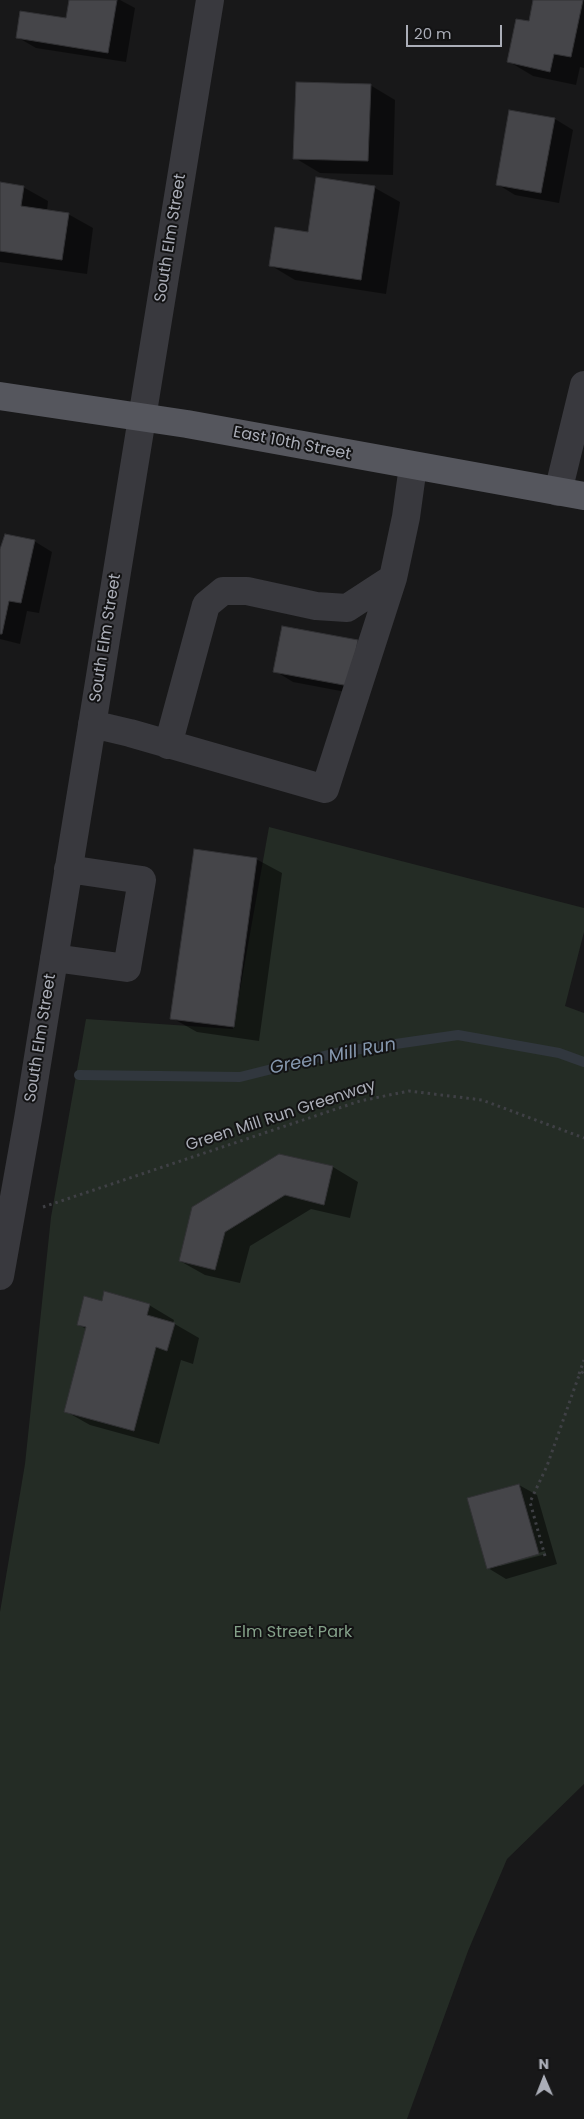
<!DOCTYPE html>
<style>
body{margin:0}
#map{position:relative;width:584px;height:2119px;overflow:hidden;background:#181819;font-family:Poppins,sans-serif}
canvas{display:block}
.north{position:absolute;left:519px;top:2054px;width:50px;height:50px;-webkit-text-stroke:4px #131314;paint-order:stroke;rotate:359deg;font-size:14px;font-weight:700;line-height:20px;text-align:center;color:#abaeb8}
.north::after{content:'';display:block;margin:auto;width:18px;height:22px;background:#abaeb8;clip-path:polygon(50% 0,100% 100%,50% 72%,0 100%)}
.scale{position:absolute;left:406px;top:25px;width:96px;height:22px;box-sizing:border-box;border:2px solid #abaeb8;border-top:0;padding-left:6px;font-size:15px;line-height:18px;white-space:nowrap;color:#abaeb8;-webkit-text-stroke:4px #131314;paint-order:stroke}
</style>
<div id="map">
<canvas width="584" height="2119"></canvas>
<div class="north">N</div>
<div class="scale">20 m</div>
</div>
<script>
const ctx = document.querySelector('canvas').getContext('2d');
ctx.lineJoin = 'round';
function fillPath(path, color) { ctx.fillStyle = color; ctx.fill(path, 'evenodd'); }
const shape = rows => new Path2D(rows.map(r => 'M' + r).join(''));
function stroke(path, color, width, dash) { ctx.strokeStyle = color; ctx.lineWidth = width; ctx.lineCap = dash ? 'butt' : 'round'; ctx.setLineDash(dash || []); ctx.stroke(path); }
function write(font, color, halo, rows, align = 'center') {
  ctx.font = font + ' Poppins,sans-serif'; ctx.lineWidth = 4; ctx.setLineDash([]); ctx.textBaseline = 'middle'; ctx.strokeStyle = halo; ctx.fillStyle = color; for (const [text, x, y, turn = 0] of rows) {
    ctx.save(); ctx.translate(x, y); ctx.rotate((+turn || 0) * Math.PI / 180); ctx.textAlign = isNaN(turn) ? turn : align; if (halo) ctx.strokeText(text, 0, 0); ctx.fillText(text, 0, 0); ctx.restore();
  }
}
fillPath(shape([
 [269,827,584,908,584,932,565,1006,584,1013,584,1784,507,1859,468,1951,407,2119,0,2119,0,1612,25,1464,51,1217,86,1019,233,1029]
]), '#242c25');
fillPath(shape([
 [70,0,120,0,135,8,126,62,36,48,17,37,67,19],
 [535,0,584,0,584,68,580,67,576,85,533,76,508,61,530,22],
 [370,85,395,100,393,175,320,173,295,158],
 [555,119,573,130,559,203,515,195,497,184],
 [317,179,375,188,400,202,386,294,295,280,270,265,309,233],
 [0,183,23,187,48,201,47,211,68,214,93,228,87,274,0,262],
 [34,541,52,552,39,613,27,611,20,644,0,639,0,550],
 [358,641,376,652,367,696,293,682,275,671],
 [256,859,282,873,259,1041,197,1032,172,1018],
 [279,1156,333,1167,358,1182,350,1218,311,1209,250,1246,240,1283,205,1275,180,1261],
 [103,1302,149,1305,174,1320,173,1323,199,1338,193,1364,181,1360,159,1444,90,1425,65,1411,86,1329,79,1325],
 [519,1485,537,1495,557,1564,506,1579,488,1568],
 [545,1551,546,1554,500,1566,500,1564]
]), '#0007');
stroke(shape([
 [79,1075,240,1077,340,1052,458,1035,559,1053,584,1062]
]), '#31373e', 10);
const building = shape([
 [69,0,117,0,108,53,16,38,20,11,66,18,69,0],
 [533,0,583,0,571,57,554,54,550,72,507,62,516,19,529,21,533,0],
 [296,82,371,84,368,161,293,159,296,82],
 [509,110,555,118,541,193,496,185,509,110],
 [316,177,375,186,361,280,269,266,275,227,308,232,316,177],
 [0,182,24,186,21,206,69,213,62,260,0,251,0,182],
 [5,534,35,540,21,603,9,601,2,634,0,634,0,549,5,534],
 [282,626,358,640,349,686,273,672,282,626],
 [194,849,257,858,234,1027,170,1019,194,849],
 [279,1154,333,1166,324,1205,285,1195,225,1232,215,1270,179,1261,192,1207,279,1154],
 [104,1291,150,1304,147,1315,175,1323,167,1351,156,1347,134,1431,64,1412,86,1327,77,1325,84,1296,102,1301,104,1291],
 [519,1484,539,1554,487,1569,467,1498,519,1484]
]);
fillPath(building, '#454549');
stroke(building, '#323235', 1);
stroke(shape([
 [43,1207,360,1101,409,1091,482,1100,584,1138],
 [579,1374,584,1360],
 [545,1556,530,1502,547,1466,578,1378,584,1370]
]), '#3f4045', 3, [2.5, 4]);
stroke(shape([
 [558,492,584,385],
 [92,724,130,733,325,789,393,578],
 [168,745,206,605,223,591,247,591,316,606,347,608,393,578,406,517,413,466],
 [54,958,127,968,142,880,68,869],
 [0,1276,28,1119,210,0]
]), '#39393e', 28);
stroke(shape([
 [0,396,187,424,584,496]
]), '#55565d', 28);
write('16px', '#abaeb8', '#131314', [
 ["South Elm Street",171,238,-81],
 ["East 10th Street",292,444,11],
 ["South Elm Street",106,638,-81],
 ["South Elm Street",41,1038,-81],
 ["Green Mill Run Greenway",281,1116,-18]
]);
write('16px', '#84a189', '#131314', [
 ["Elm Street Park",293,1633]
]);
write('italic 18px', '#8698af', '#131314', [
 ["Green Mill Run",333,1057,-11]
]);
</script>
